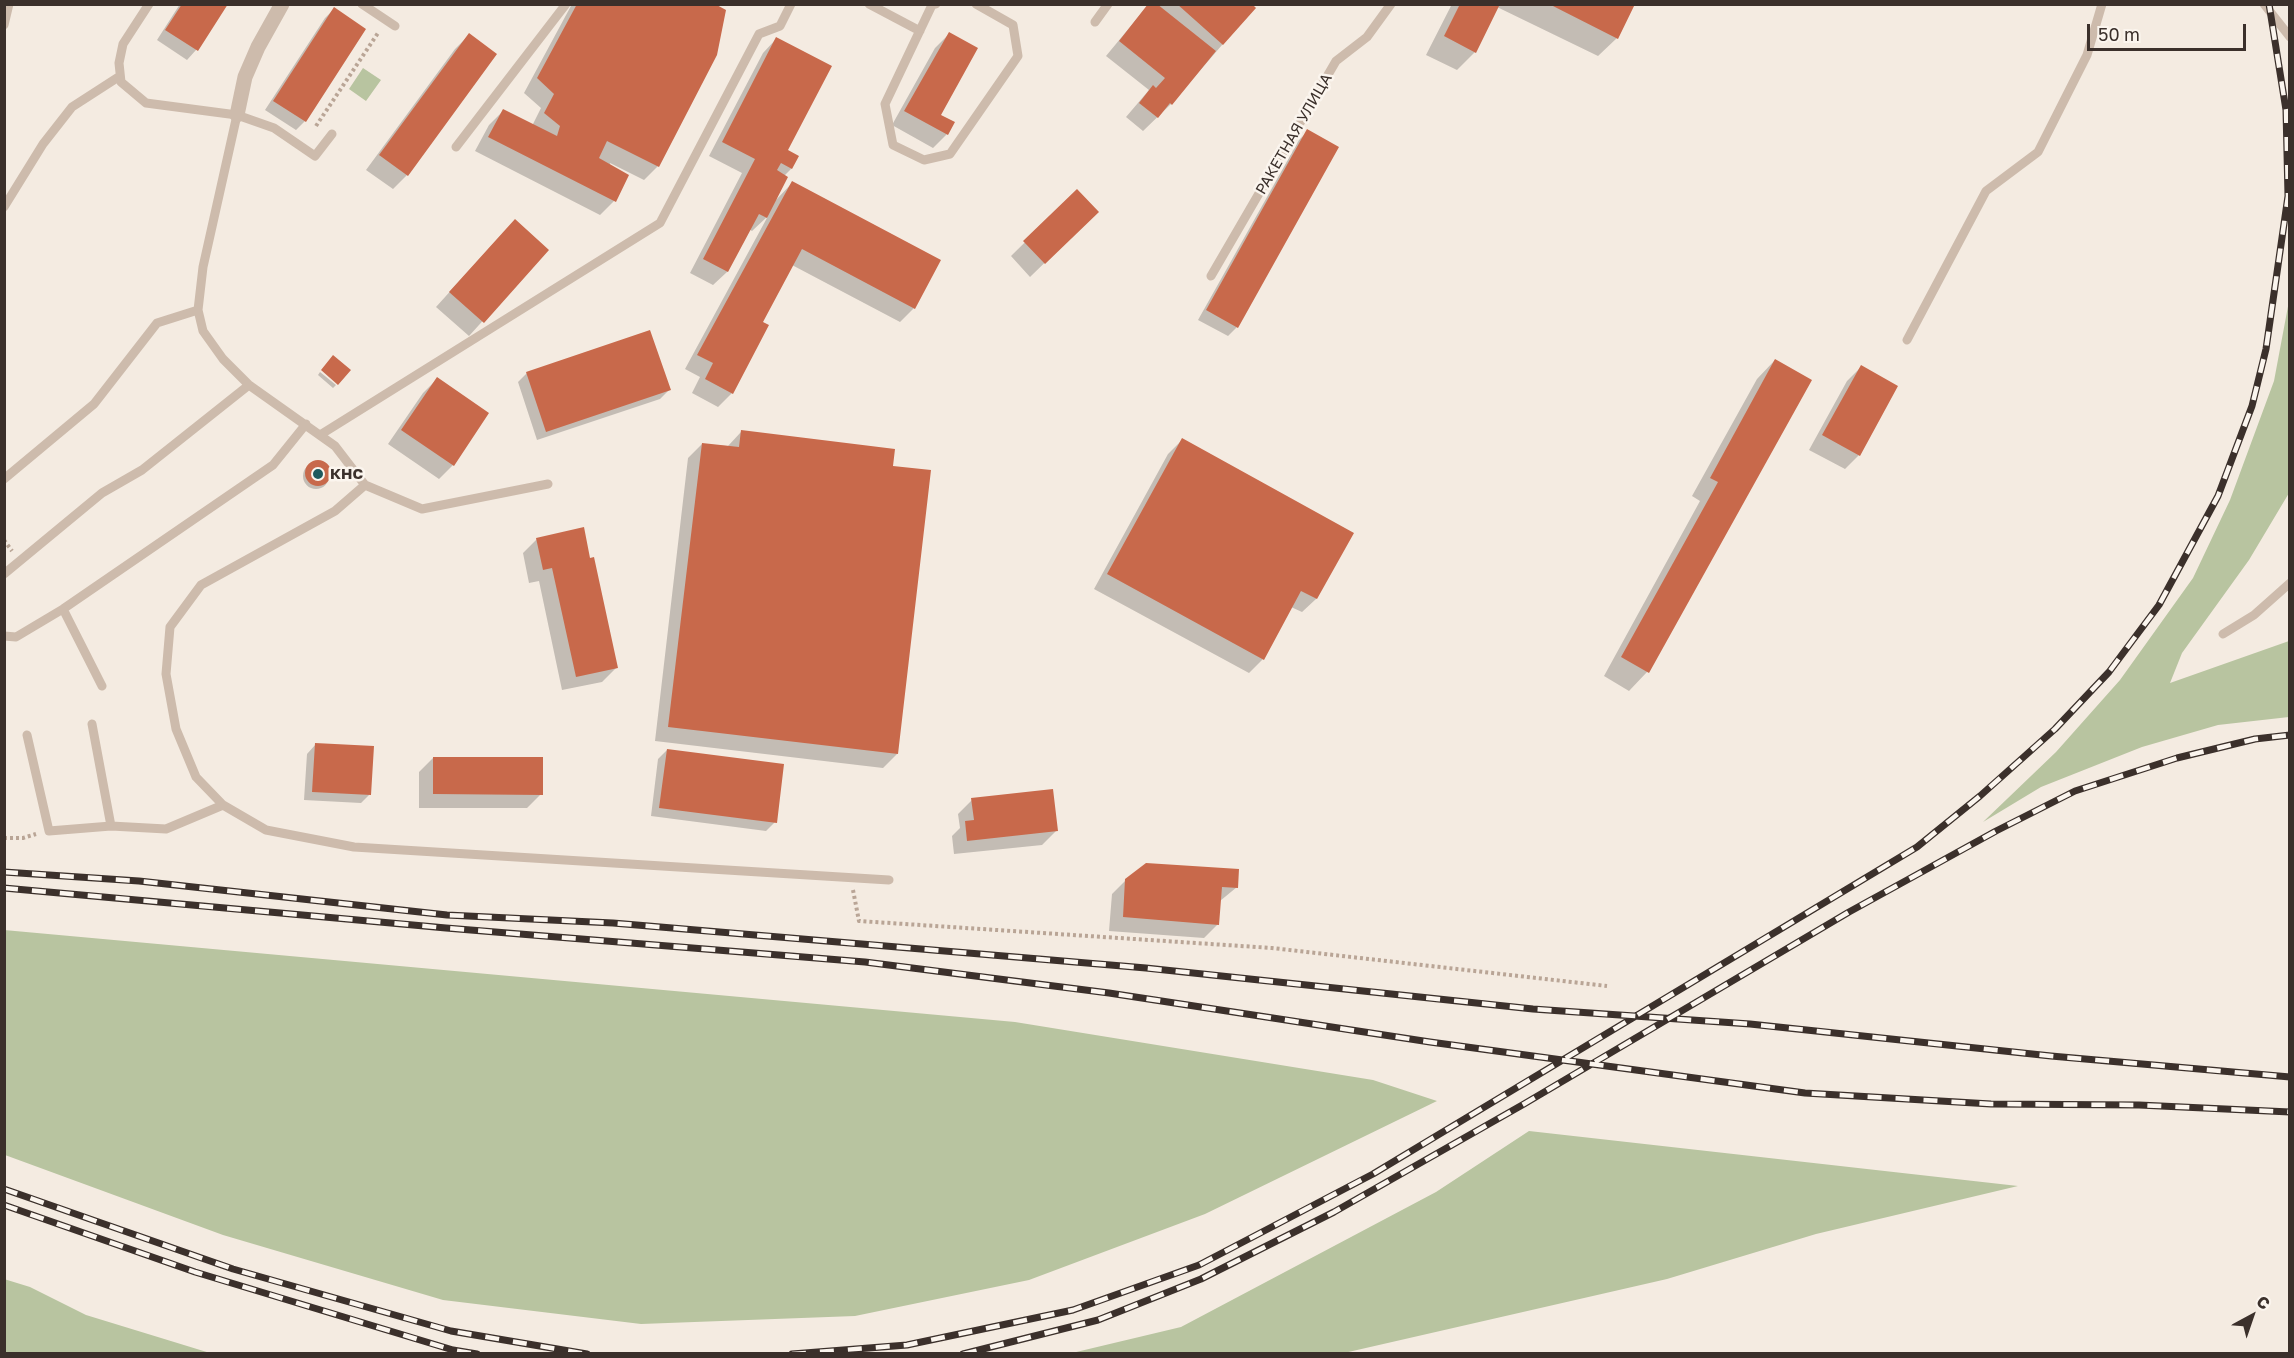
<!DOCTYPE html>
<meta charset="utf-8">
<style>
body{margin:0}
#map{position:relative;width:2294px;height:1358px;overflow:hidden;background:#f4ebe1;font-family:"Golos Text",sans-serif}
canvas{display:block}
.frame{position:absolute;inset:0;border:6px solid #3b302b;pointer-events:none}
.north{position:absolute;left:2222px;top:1286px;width:60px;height:60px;-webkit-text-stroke:4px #fbf5ee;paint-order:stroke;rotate:40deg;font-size:16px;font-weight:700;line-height:24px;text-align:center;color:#3b302b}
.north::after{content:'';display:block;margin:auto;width:21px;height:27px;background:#3b302b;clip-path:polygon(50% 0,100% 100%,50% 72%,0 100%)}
.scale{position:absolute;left:2087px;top:24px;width:159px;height:27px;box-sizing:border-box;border:3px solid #3b302b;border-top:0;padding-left:8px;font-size:18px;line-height:21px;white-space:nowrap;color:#3b302b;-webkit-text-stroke:4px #fbf5ee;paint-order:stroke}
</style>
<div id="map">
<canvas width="2294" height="1358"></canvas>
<div class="frame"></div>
<div class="north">С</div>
<div class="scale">50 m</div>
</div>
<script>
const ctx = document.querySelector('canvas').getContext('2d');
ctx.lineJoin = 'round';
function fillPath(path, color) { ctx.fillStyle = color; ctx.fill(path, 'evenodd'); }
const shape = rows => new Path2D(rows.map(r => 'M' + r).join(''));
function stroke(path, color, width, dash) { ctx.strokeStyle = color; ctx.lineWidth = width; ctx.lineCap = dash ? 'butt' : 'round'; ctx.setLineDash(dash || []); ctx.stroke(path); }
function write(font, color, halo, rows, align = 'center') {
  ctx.font = font + ' "Golos Text",sans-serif'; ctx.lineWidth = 5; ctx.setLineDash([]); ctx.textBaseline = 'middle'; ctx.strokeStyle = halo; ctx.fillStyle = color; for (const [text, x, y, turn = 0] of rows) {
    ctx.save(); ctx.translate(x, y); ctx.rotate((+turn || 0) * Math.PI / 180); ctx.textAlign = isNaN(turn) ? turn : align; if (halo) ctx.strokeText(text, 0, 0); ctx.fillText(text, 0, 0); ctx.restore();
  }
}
fillPath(shape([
 [363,68,381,80,366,101,349,89],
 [2289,301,2289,493,2249,560,2182,653,2170,683,2289,641,2289,717,2218,725,2142,747,2041,787,1983,822,2056,752,2120,680,2193,578,2230,500,2274,381],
 [4,930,1015,1022,1373,1080,1437,1101,1205,1214,1029,1280,855,1316,641,1324,443,1300,223,1235,5,1155],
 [1529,1131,2018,1186,1816,1234,1667,1279,1344,1353,1072,1353,1181,1327,1436,1192],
 [4,1279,30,1287,86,1315,210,1353,5,1353]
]), '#b8c4a0');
fillPath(shape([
 [180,4,226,4,196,50,187,60,157,40],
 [572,4,711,4,658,166,644,180,610,163,614,201,600,215,475,151,489,125,503,111,532,126,541,108,524,93],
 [1149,4,1250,4,1254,8,1171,104,1143,131,1126,117,1149,90,1106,56],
 [1452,4,1634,4,1617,38,1598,56,1497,7,1475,52,1457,70,1426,55],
 [334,9,305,121,296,130,265,110,325,18],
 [949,34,939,115,953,123,947,134,933,148,892,125,935,48],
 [469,35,495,54,407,175,393,189,366,170,455,49],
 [776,39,786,151,791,169,784,176,776,200,792,183,914,308,900,322,792,265,761,323,732,393,718,407,692,393,700,377,685,369,768,216,752,231,749,229,727,272,713,285,690,273,742,173,709,156,763,53],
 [1308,131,1237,327,1228,336,1198,320,1299,140],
 [1077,191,1097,212,1030,277,1011,256],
 [501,235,547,250,469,336,436,307],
 [1775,360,1810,380,1647,672,1629,691,1604,676,1700,501,1692,496,1757,379],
 [1861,367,1896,386,1859,455,1845,469,1809,450,1847,381],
 [320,372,336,385,333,388,318,375],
 [527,373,669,390,660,399,537,440,518,382],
 [437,379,453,465,439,479,388,444,423,393],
 [741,432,891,467,897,754,883,768,655,741,688,458,702,444,728,446],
 [1182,440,1352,533,1316,599,1302,612,1291,607,1263,659,1249,673,1094,589,1168,454],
 '303 476a13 13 0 1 1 26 0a13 13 0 1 1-26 0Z',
 [537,539,616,668,602,682,562,690,539,581,529,583,523,553],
 [316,744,370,794,361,803,304,800,307,754],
 [667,750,775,822,766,831,651,816,658,759],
 [433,758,541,794,527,808,419,808,419,772],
 [972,800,1056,831,1042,845,954,854,952,836,960,828,958,814],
 [1126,880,1237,887,1220,901,1218,924,1204,938,1109,931,1112,894]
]), '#0003');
fillPath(shape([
 [182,4,228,4,198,51,165,30],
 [577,4,715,4,726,10,717,55,659,167,607,141,599,158,629,175,616,202,488,137,503,109,557,136,560,126,544,113,554,94,537,78],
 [1148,4,1157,4,1216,51,1172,105,1170,103,1158,118,1139,103,1153,85,1156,88,1165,78,1119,41],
 [1177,4,1252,4,1256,8,1223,45],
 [1460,4,1500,4,1476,53,1444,36],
 [1549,4,1635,4,1618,39],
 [334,7,366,29,306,122,273,101],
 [949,32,978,48,941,115,955,122,948,135,904,111],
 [469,33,497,54,408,176,379,155],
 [776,37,832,66,788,150,799,156,792,169,781,163,777,170,788,177,767,218,759,214,728,272,703,259,755,159,722,142],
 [1307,129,1339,147,1238,328,1206,310],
 [792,181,941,260,915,309,802,249,763,322,769,325,733,394,705,379,713,363,697,355],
 [1077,189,1099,212,1045,264,1023,241],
 [515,219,549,250,484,323,449,292],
 [650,330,671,390,546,432,526,372],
 [333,355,351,370,338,385,321,370],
 [1775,359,1812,380,1649,673,1621,657,1718,482,1710,478],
 [1861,365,1898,386,1860,456,1822,435],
 [437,377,489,413,454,466,401,430],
 [741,430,895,449,893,466,931,470,898,754,668,727,702,443,739,447],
 [1182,438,1354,533,1317,599,1301,591,1264,660,1107,574],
 '305 473a13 13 0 1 1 26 0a13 13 0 1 1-26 0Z',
 [584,527,590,558,594,557,618,668,576,677,552,568,543,570,536,538],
 [315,743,374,746,371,795,312,792],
 [667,749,784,764,777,823,659,808],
 [433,757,543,757,543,795,433,794],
 [1053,789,1058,831,967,841,965,821,974,820,971,798],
 [1146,863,1239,869,1238,888,1222,887,1219,925,1123,917,1125,879]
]), '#c8694b');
stroke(shape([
 [316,126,378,33],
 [4,540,12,551],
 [4,838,23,838,36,834],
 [853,890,859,921,1272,948,1607,986]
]), '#b9a596', 4, [3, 3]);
stroke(shape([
 [149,4,123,44,119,63,121,82,146,103,237,115,274,128,315,156,332,134],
 [362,4,395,26],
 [869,4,920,31],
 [936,4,932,5,885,104,893,145,924,160,950,154,1018,56,1013,25,976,4],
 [2264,4,2290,37],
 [1095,22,1108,4],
 [4,25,9,4],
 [237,115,203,267,198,310,203,331,223,359,249,385,335,446,365,485,335,511,201,585,170,627,166,674,176,729,196,777,223,805,266,830,354,847,889,880],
 [456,147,566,4],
 [4,207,43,144,72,107,120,76],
 [1211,276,1336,61,1367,37,1391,4],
 [1907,340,1986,191,2038,152,2087,55,2102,4],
 [320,435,660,223,759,34,780,26,791,4],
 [4,479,94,404,157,323,198,310],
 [365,485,422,509,548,484],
 [4,574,102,493,142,470,249,385],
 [63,609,102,686],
 [2223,634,2254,615,2290,583],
 [4,636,16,637,63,609,273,465,306,424],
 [92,724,111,826],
 [27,735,49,831,111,826,166,829,223,805]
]), '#cdbbac', 9);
stroke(shape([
 [237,115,245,77,258,47,282,4]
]), '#cdbbac', 15);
const rail = shape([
 [4,872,139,881,447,915,613,923,1146,968,1533,1009,1750,1024,2051,1056,2290,1077],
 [4,888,446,928,865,962,1109,993,1430,1042,1805,1093,1991,1104,2139,1105,2290,1112],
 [4,1189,233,1269,451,1331,587,1354],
 [4,1205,195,1272,453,1350,477,1354],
 [792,1354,907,1345,1073,1310,1199,1265,1373,1174,1917,847,1980,796,2055,729,2109,672,2159,605,2218,496,2252,406,2266,349,2288,196,2286,110,2269,4],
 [963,1354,1098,1320,1201,1279,1334,1212,1524,1104,1849,912,1996,831,2075,791,2177,758,2255,739,2290,735]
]);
stroke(rail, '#3b302b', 7);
stroke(rail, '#fbf5ee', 4.5, [14]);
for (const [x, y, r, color] of [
 [318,474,6,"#1f5a5e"]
]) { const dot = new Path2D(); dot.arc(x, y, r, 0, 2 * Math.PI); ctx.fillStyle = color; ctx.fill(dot); stroke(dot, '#fbf5ee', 2); }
write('15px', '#3b302b', '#fbf5ee', [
 ["РАКЕТНАЯ УЛИЦА",1294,134,-60]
]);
write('bold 15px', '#3b302b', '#fbf5ee', [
 ["КНС",330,474]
], 'left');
</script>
